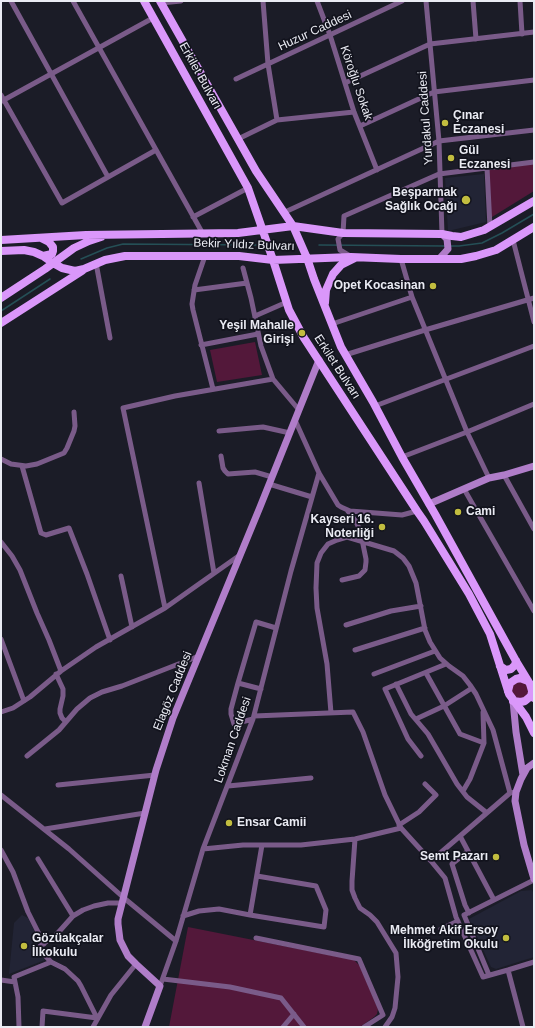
<!DOCTYPE html>
<meta charset="utf-8">
<style>
body{margin:0}
#map{position:relative;width:535px;height:1028px;overflow:hidden;background:#1b1c27;font-family:Helvetica,sans-serif}
canvas{display:block}
.frame{position:absolute;inset:0;border:2px solid #eaebf3;pointer-events:none}
</style>
<div id="map">
<canvas width="535" height="1028"></canvas>
<div class="frame"></div>
</div>
<script>
const ctx = document.querySelector('canvas').getContext('2d');
ctx.lineJoin = 'round';
function fillPath(path, color) { ctx.fillStyle = color; ctx.fill(path, 'evenodd'); }
const shape = rows => new Path2D(rows.map(r => 'M' + r).join(''));
function stroke(path, color, width, dash) { ctx.strokeStyle = color; ctx.lineWidth = width; ctx.lineCap = dash ? 'butt' : 'round'; ctx.setLineDash(dash || []); ctx.stroke(path); }
function write(font, color, halo, rows, align = 'center') {
  ctx.font = font + ' Helvetica,sans-serif'; ctx.lineWidth = 3.5; ctx.setLineDash([]); ctx.textBaseline = 'middle'; ctx.strokeStyle = halo; ctx.fillStyle = color; for (const [text, x, y, turn = 0] of rows) {
    ctx.save(); ctx.translate(x, y); ctx.rotate((+turn || 0) * Math.PI / 180); ctx.textAlign = isNaN(turn) ? turn : align; if (halo) ctx.strokeText(text, 0, 0); ctx.fillText(text, 0, 0); ctx.restore();
  }
}
fillPath(shape([
 [484,174,486,222,448,231,445,178],
 [532,890,534,894,534,957,496,969,491,967,469,919,521,891],
 [22,915,28,918,40,942,36,944,37,948,45,960,9,974,14,923]
]), '#222435');
fillPath(shape([
 [534,164,534,191,492,217,489,214,487,169],
 [255,342,262,375,217,382,210,350],
 [520,681,528,685,528,694,522,699,513,697,511,688,512,685],
 [188,927,354,960,360,966,378,1009,377,1014,374,1017,360,1027,169,1027]
]), '#53183a');
stroke(shape([
 [319,245,445,246],
 [450,246,459,246,482,243,502,233,534,214],
 [81,259,107,248,123,244,256,245],
 [1,311,50,279]
]), '#254f56', 1.5);
stroke(shape([
 [11,1,108,177],
 [73,1,203,234],
 [263,1,268,64,277,120],
 [317,1,330,35,354,112,377,170],
 [426,1,439,141,442,234],
 [473,1,476,39],
 [520,1,522,34],
 [161,3,181,1],
 [236,79,402,1],
 [345,83,430,44,534,32],
 [1,95,62,203,156,150],
 [2,101,153,18],
 [360,126,434,92,534,80],
 [238,139,277,120,354,112],
 [487,168,490,227],
 [285,212,439,141,534,130],
 [193,217,248,188],
 [513,240,534,322],
 [205,256,195,285,192,304,193,310,213,389],
 [350,256,340,250,338,239,343,233,344,216,439,174,534,162],
 [401,259,412,297,467,432,489,478],
 [96,263,110,338],
 [243,268,251,298,261,346,273,379,299,410],
 [194,290,247,283],
 [255,316,287,302],
 [332,324,412,297],
 [201,345,258,334],
 [345,355,425,330,534,298],
 [375,406,534,346],
 [295,420,319,473,338,505,341,507,350,511,402,515,417,511],
 [219,431,263,427,290,433],
 [221,456,223,468,225,471,228,474,255,472,272,477],
 [402,457,467,432,534,404],
 [1,459,11,464,26,466,37,464,64,453,67,448,74,431,75,426,74,412],
 [22,466,41,533,46,535,69,528,87,574,110,640],
 [504,475,534,529],
 [199,483,214,573],
 [269,484,312,497],
 [464,489,534,611],
 [1,542,12,556,20,570,37,613,49,640,61,671],
 [121,576,132,627],
 [342,580,359,576,365,570,366,562,366,559,360,530,355,520,347,510],
 [165,608,123,408,175,396,273,379],
 [346,625,391,611,421,606],
 [1,639,24,701],
 [355,650,425,628],
 [426,673,460,734,484,743],
 [56,674,63,689,63,696,60,709,60,713,62,718,66,722],
 [374,674,435,651],
 [238,683,231,709,231,714,234,724,253,719],
 [396,684,411,714,428,734,457,784,467,797,487,813],
 [261,689,238,683,256,622,276,628],
 [1,712,13,708,30,697,61,671,96,647,165,608,240,555],
 [331,713,327,664,317,608,316,588,317,563,321,553,328,544,337,540,347,537,394,551,403,558,409,566,416,583,425,630,430,642,440,658,449,666,463,676,470,685,476,694,493,730,510,793,516,792],
 [254,716,353,712,363,732,385,795,401,828,431,861,445,878,456,917,483,977,508,970,534,962],
 [416,719,444,706,472,688],
 [27,756,59,730,77,709,90,698,102,692,122,686,199,656],
 [421,756,408,739,385,689,446,664],
 [58,785,155,775],
 [228,786,311,778],
 [463,791,470,779,484,743,483,712],
 [1,795,69,849,124,898,176,941],
 [399,825,419,812,436,795,425,784],
 [45,829,145,813],
 [460,836,494,900],
 [355,839,352,881,352,890,355,898,360,908,370,915,377,922,396,953,398,977,395,1008,392,1017,385,1027],
 [203,849,243,845,301,845,355,839,401,828],
 [1,850,13,872,28,912,44,944],
 [468,851,452,864,465,905,469,913],
 [38,859,73,916,56,935,40,946,40,950,51,962,65,969,78,981,81,986,97,1018],
 [431,861,510,793],
 [250,915,262,845],
 [73,916,83,910,94,906,108,903,122,903],
 [183,916,199,911,219,909,250,915,324,927,326,910,316,886,257,876],
 [441,929,458,921],
 [256,938,359,959,383,1015,364,1027],
 [508,970,523,1027],
 [489,975,464,915,534,880],
 [163,979,230,987,281,998,304,1027],
 [1,980,15,982],
 [160,986,176,941,203,849,253,719,291,571,319,473],
 [19,1027,18,997,14,977,51,962],
 [42,1027,43,1011,97,1018],
 [93,1027,111,995,136,964],
 [283,1027,294,1014]
]), '#7a5b89', 5);
stroke(shape([
 [439,259,448,249,447,239,442,234],
 [429,504,489,478,504,475,534,466],
 [513,701,516,732,523,775],
 [534,763,527,768,521,779,516,792,515,801,524,845,534,879],
 [145,1027,160,986,136,964,128,956,120,940,118,924,118,919,156,770,173,718,260,507,319,360]
]), '#b07dc9', 7);
stroke(shape([
 [144,1,248,188,273,260,289,310,304,338,417,511,424,521,469,594,490,634,509,694,526,717,534,733],
 [160,1,256,171,293,226,307,258,314,279,341,347,373,402,402,457,435,514,516,661,530,684,534,698],
 [41,238,49,242,53,247,53,251,52,254,43,256],
 [1,240,86,235,238,233,293,226,343,233,442,234,452,236,461,237,484,230,534,201],
 [1,251,24,250,34,252,43,256,53,263,62,268,75,271,84,269,105,260,125,256,239,256,273,260,351,257,401,259,461,259,476,256,496,250,534,227],
 [1,298,45,269,74,248,89,241,101,237],
 [325,303,326,290,333,274,341,265,355,258],
 [1,323,82,271],
 [500,666,506,670,511,669,515,665,516,661],
 [508,691,510,683,516,679,520,678,528,681],
 [513,701,521,702,525,701,531,696,532,692]
]), '#da97fa', 8);
for (const [x, y, r, color] of [
 [445,123,4,"#c2bd3f"],
 [451,158,4,"#c2bd3f"],
 [466,200,5,"#c2bd3f"],
 [433,286,4,"#c2bd3f"],
 [302,333,4,"#c2bd3f"],
 [458,512,4,"#c2bd3f"],
 [382,527,4,"#c2bd3f"],
 [229,823,4,"#c2bd3f"],
 [496,857,4,"#c2bd3f"],
 [506,938,4,"#c2bd3f"],
 [24,946,4,"#c2bd3f"]
]) { const dot = new Path2D(); dot.arc(x, y, r, 0, 2 * Math.PI); ctx.fillStyle = color; ctx.fill(dot); stroke(dot, '#12131d', 1.5); }
write('12px', '#eaebf3', '#12131d', [
 ["Huzur Caddesi",315,31,-25],
 ["Erkilet Bulvarı",200,76,61],
 ["Köroğlu Sokak",356,83,71],
 ["Yurdakul Caddesi",426,118,-94],
 ["Bekir Yıldız Bulvarı",244,245,2],
 ["Erkilet Bulvarı",337,367,57],
 ["Elagöz Caddesi",173,691,-68],
 ["Lokman Caddesi",233,740,-71]
]);
write('bold 12px', '#eaebf3', '#12131d', [
 ["Çınar",453,116,"left"],
 ["Eczanesi",453,130,"left"],
 ["Gül",459,151,"left"],
 ["Eczanesi",459,165,"left"],
 ["Beşparmak",457,193],
 ["Sağlık Ocağı",457,207],
 ["Opet Kocasinan",425,286],
 ["Yeşil Mahalle",294,326],
 ["Girişi",294,340],
 ["Cami",466,512,"left"],
 ["Kayseri 16.",374,520],
 ["Noterliği",374,534],
 ["Ensar Camii",237,823,"left"],
 ["Semt Pazarı",488,857],
 ["Mehmet Akif Ersoy",498,931],
 ["İlköğretim Okulu",498,945],
 ["Gözüakçalar",32,939,"left"],
 ["İlkokulu",32,953,"left"]
], 'right');
</script>
